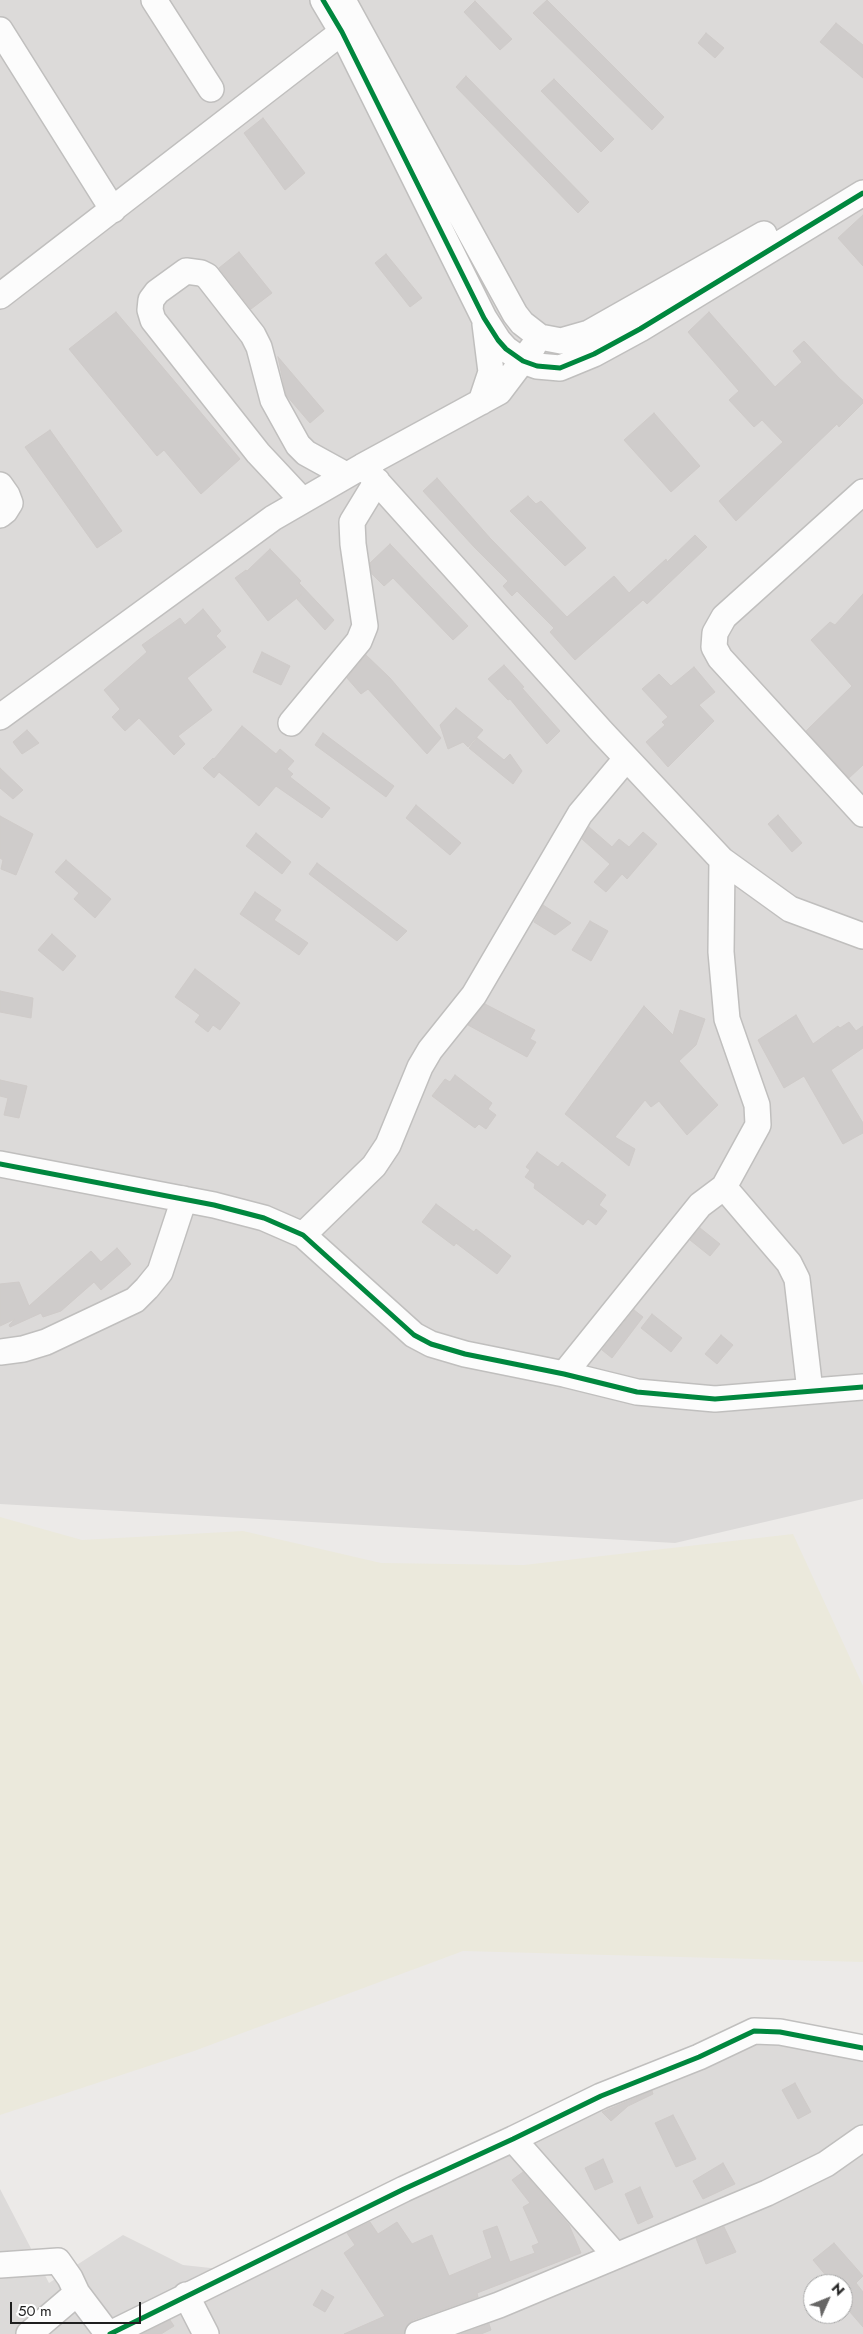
<!DOCTYPE html>
<style>
body{margin:0}
#map{position:relative;width:863px;height:2334px;overflow:hidden;background:#eceae8;font-family:Jost,sans-serif}
canvas{display:block}
.north{position:absolute;left:803px;top:2274px;width:50px;height:50px;box-sizing:border-box;background:#fff;border:1px solid #a5a5a5;border-radius:50%;rotate:46deg;font-size:14px;font-weight:700;line-height:20px;text-align:center;color:#1f1f1f}
.north::after{content:'';display:block;margin:auto;width:18px;height:22px;background:#676665;clip-path:polygon(50% 0,100% 100%,50% 72%,0 100%)}
.scale{position:absolute;left:10px;top:2302px;width:131px;height:22px;box-sizing:border-box;border:2px solid #1f1f1f;border-top:0;padding-left:6px;font-size:15px;line-height:18px;white-space:nowrap;color:#1f1f1f;-webkit-text-stroke:4px #fff;paint-order:stroke}
</style>
<div id="map">
<canvas width="863" height="2334"></canvas>
<div class="north">N</div>
<div class="scale">50 m</div>
</div>
<script>
const ctx = document.querySelector('canvas').getContext('2d');
ctx.lineJoin = 'round';
function fillPath(path, color) { ctx.fillStyle = color; ctx.fill(path, 'evenodd'); }
const shape = rows => new Path2D(rows.map(r => 'M' + r).join(''));
function stroke(path, color, width, dash) { ctx.strokeStyle = color; ctx.lineWidth = width; ctx.lineCap = dash ? 'butt' : 'round'; ctx.setLineDash(dash || []); ctx.stroke(path); }
fillPath(shape([
 [0,0,863,0,863,1499,675,1543,0,1504],
 [736,2034,863,2045,863,2334,0,2334,0,2189,49,2283,123,2235,183,2265,229,2270],
 [813,2284,843,2284,843,2314,813,2314]
]), '#dcdad9');
fillPath(shape([
 [0,1517,82,1540,243,1531,381,1563,524,1565,793,1534,863,1686,863,1962,463,1951,194,2051,0,2115]
]), '#ebe9dc');
const building = shape([
 [547,0,664,117,652,130,533,13,547,0],
 [475,1,512,39,500,50,464,12,475,1],
 [836,23,863,45,863,78,820,42,836,23],
 [706,33,724,48,715,58,698,43,706,33],
 [466,76,589,202,578,213,456,87,466,76],
 [554,79,614,139,601,152,541,91,554,79],
 [263,118,305,173,285,190,244,133,263,118],
 [863,215,863,266,838,238,863,215],
 [239,252,272,293,251,309,219,268,239,252],
 [386,254,422,298,410,307,375,263,386,254],
 [116,312,240,459,201,494,164,450,157,456,69,349,116,312],
 [709,312,775,387,802,362,793,351,804,341,839,378,863,400,863,403,839,427,837,424,736,521,719,501,783,442,762,420,754,427,729,400,739,391,688,332,709,312],
 [278,357,324,411,310,423,286,395,278,357],
 [654,413,700,466,671,492,624,440,654,413],
 [50,430,122,531,97,548,25,447,50,430],
 [437,478,490,538,567,617,614,576,629,593,666,559,667,562,695,535,707,547,647,604,643,600,575,660,550,632,554,628,517,591,512,596,503,586,508,581,475,548,423,491,437,478],
 [528,496,536,504,541,501,586,548,565,566,510,511,528,496],
 [390,544,468,626,453,640,393,578,384,586,372,574,370,563,390,544],
 [270,549,301,581,299,583,334,620,325,630,297,599,302,594,268,621,235,578,246,570,247,571,270,549],
 [863,594,863,765,849,778,806,731,852,686,811,640,830,622,835,625,863,594],
 [203,609,221,631,216,636,226,647,187,678,212,710,178,736,185,744,174,755,139,718,125,731,112,717,120,709,104,690,147,652,142,645,180,618,185,625,203,609],
 [262,652,290,666,281,685,253,672,262,652],
 [366,655,390,678,441,738,427,754,368,689,361,694,347,678,366,655],
 [504,665,524,687,522,688,560,731,547,744,510,699,508,700,488,679,504,665],
 [694,667,715,692,699,705,714,721,668,767,646,742,665,725,662,722,668,717,642,689,659,674,671,686,694,667],
 [456,708,483,730,468,747,463,742,448,749,440,725,456,708],
 [242,726,276,754,280,749,294,761,287,769,293,774,290,777,330,808,322,818,276,786,259,806,219,772,214,778,203,768,213,758,214,759,242,726],
 [27,730,39,743,22,754,13,742,27,730],
 [323,733,394,786,386,797,315,745,323,733],
 [477,738,504,760,510,754,522,771,513,784,469,748,477,738],
 [0,768,23,790,13,799,0,788,0,768],
 [416,805,461,843,450,855,406,818,416,805],
 [778,815,802,843,792,852,768,824,778,815],
 [0,816,33,834,16,875,1,869,3,860,0,858,0,816],
 [589,827,612,847,619,839,629,847,643,832,657,844,627,879,622,874,606,892,594,882,610,864,582,839,589,827],
 [256,833,291,862,282,874,246,846,256,833],
 [66,860,111,899,95,918,74,899,79,893,55,872,66,860],
 [317,863,407,931,397,941,309,874,317,863],
 [255,892,281,910,274,920,308,943,299,955,240,914,255,892],
 [543,905,571,923,555,935,534,922,543,905],
 [590,921,608,931,591,961,572,950,590,921],
 [52,934,76,956,63,971,38,950,52,934],
 [195,969,240,1003,220,1030,213,1025,208,1032,195,1022,200,1015,175,997,195,969],
 [0,991,33,998,31,1018,0,1012,0,991],
 [485,1004,535,1030,530,1039,536,1042,527,1057,468,1025,485,1004],
 [644,1006,673,1035,680,1010,705,1019,696,1045,679,1061,718,1105,687,1135,659,1101,651,1107,645,1100,615,1137,635,1149,629,1166,565,1114,644,1006],
 [796,1015,813,1044,838,1026,840,1028,849,1022,856,1031,863,1026,863,1048,831,1070,863,1123,863,1133,843,1144,804,1076,784,1088,758,1040,796,1015],
 [455,1075,492,1103,488,1109,496,1115,486,1129,479,1124,475,1128,432,1096,445,1079,450,1082,455,1075],
 [0,1080,27,1086,19,1118,4,1115,8,1098,0,1096,0,1080],
 [537,1152,558,1167,562,1162,606,1195,599,1205,607,1211,596,1225,588,1219,583,1225,534,1188,535,1184,525,1177,530,1170,526,1167,537,1152],
 [436,1204,474,1232,476,1229,511,1256,497,1274,456,1243,454,1246,422,1222,436,1204],
 [700,1228,720,1244,710,1256,690,1240,700,1228],
 [117,1248,131,1264,101,1290,94,1282,61,1311,43,1317,41,1313,10,1327,9,1325,15,1319,0,1326,0,1284,19,1282,29,1306,91,1251,101,1262,117,1248],
 [634,1310,643,1317,612,1358,602,1350,634,1310],
 [652,1314,682,1338,671,1352,641,1328,652,1314],
 [721,1335,733,1345,717,1364,705,1354,721,1335],
 [795,2083,811,2112,798,2119,782,2090,795,2083],
 [652,2091,653,2094,628,2106,611,2121,602,2112,652,2091],
 [673,2115,696,2159,676,2167,655,2123,673,2115],
 [603,2159,613,2182,595,2190,585,2168,603,2159],
 [723,2163,735,2184,703,2199,693,2181,723,2163],
 [523,2172,569,2225,581,2253,477,2293,478,2297,413,2320,407,2325,404,2334,344,2334,385,2316,344,2253,355,2245,347,2233,370,2222,378,2234,397,2222,412,2244,432,2235,449,2276,492,2258,483,2231,497,2226,510,2262,535,2253,532,2246,539,2243,523,2207,530,2203,512,2180,523,2172],
 [640,2187,653,2217,638,2224,625,2194,640,2187],
 [724,2227,736,2252,706,2264,696,2238,724,2227],
 [834,2243,863,2276,856,2283,863,2292,863,2327,843,2304,843,2284,833,2284,813,2260,834,2243],
 [322,2290,334,2297,325,2312,313,2305,322,2290],
 [170,2320,174,2326,161,2334,142,2334,170,2320],
 [489,2324,491,2330,481,2334,461,2334,489,2324]
]);
fillPath(building, '#cfcccb');
stroke(building, '#cfcbc9', 1);
const minor = shape([
 [154,0,211,89],
 [323,0,342,32,484,318,498,340,506,349,523,361,537,366,560,368,594,354,640,329,863,193],
 [345,4,515,314,522,323,540,337,561,341,589,333,764,234],
 [0,30,113,210],
 [0,296,342,32],
 [481,402,491,372,485,324],
 [363,466,602,732,722,860,790,909,863,936],
 [0,485,7,495,10,503,5,511,0,515],
 [863,492,724,617,715,633,714,647,720,658,863,814],
 [302,500,258,453,153,320,150,310,151,300,157,292,186,271,201,273,207,276,253,335,259,347,273,400,298,445,306,453,346,475],
 [0,717,273,518,363,466,499,392,533,347],
 [291,723,359,641,365,626,353,544,352,522,377,481],
 [0,1164,214,1205,264,1218,303,1235,414,1335,431,1344,465,1354,564,1374,637,1392,715,1399,863,1387],
 [724,1187,789,1263,797,1279,810,1391],
 [303,1235,374,1166,388,1145,420,1067,430,1050,474,995,580,814,626,759],
 [0,1352,23,1349,46,1342,135,1300,147,1288,160,1272,184,1199],
 [564,1374,700,1205,724,1187,758,1125,757,1105,727,1019,721,952,722,860],
 [513,2139,616,2256],
 [0,2265,58,2261,70,2278,77,2293,108,2334],
 [186,2295,206,2334],
 [29,2334,77,2293],
 [110,2334,404,2189,513,2139,601,2096,699,2057,754,2031,780,2032,863,2048],
 [418,2334,499,2305,767,2193,826,2164,863,2138]
]);
stroke(minor, '#c0bfbe', 28);
stroke(minor, '#fcfcfc', 25);
stroke(shape([
 [323,0,342,32,484,318,498,340,506,349,523,361,537,366,560,368,594,354,640,329,863,193],
 [0,1164,214,1205,264,1218,303,1235,414,1335,431,1344,465,1354,564,1374,637,1392,715,1399,863,1387],
 [110,2334,404,2189,513,2139,601,2096,699,2057,754,2031,780,2032,863,2048]
]), '#00873e', 5);
</script>
